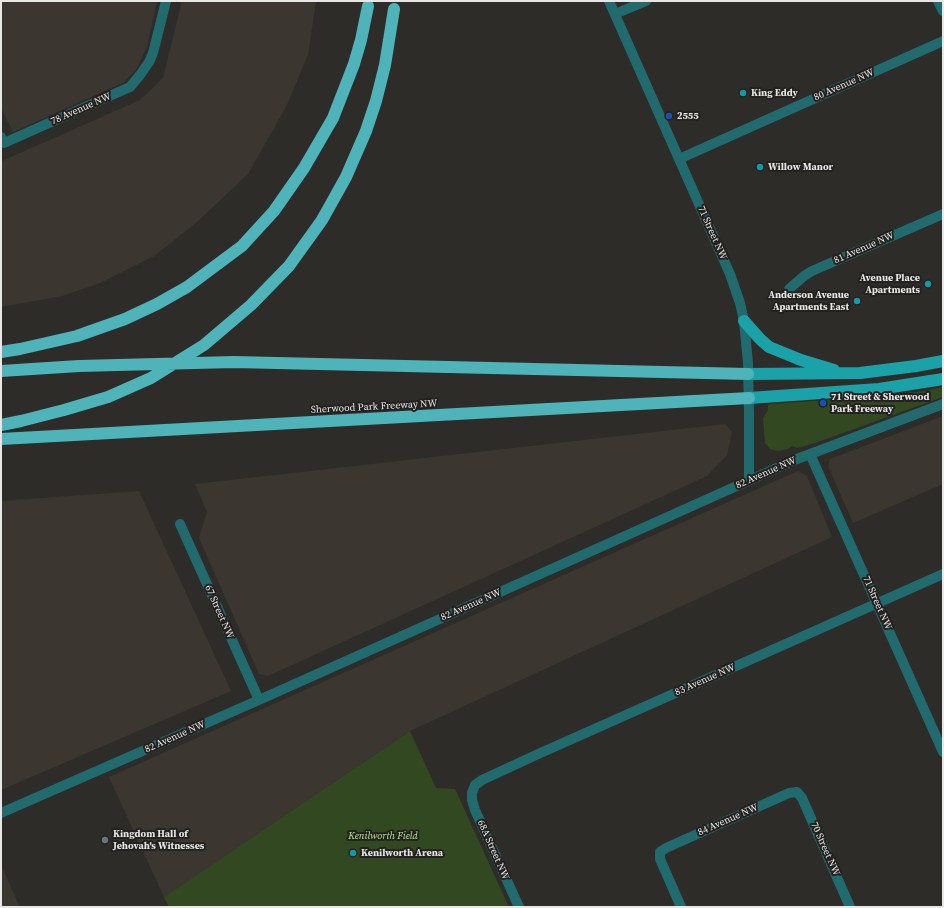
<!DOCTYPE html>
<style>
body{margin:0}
#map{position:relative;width:944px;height:908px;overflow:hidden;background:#2d2c29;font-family:"Source Serif 4",serif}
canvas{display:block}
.frame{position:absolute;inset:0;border:2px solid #e8e7e5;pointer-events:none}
</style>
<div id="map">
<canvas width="944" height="908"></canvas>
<div class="frame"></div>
</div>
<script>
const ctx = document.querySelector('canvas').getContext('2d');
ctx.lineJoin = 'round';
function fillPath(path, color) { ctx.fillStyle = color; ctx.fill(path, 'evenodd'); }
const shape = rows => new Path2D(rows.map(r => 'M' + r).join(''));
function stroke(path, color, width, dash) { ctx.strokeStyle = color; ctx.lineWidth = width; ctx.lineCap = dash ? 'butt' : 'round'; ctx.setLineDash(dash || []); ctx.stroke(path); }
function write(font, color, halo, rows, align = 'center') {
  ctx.font = font + ' "Source Serif 4",serif'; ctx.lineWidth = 4; ctx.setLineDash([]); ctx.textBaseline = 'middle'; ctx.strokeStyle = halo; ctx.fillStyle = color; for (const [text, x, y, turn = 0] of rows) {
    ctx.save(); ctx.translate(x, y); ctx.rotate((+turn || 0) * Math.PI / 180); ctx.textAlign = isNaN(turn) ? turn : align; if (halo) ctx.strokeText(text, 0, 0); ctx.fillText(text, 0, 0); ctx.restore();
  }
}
fillPath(shape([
 [1,1,157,1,147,47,136,70,124,82,13,132,1,108],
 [182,1,316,1,308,55,286,107,248,174,196,223,154,256,100,283,62,296,1,307,1,160,2,161,140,100,163,78],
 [943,416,943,484,853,523,828,466,830,459],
 [725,424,732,432,727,455,707,476,268,676,259,674,199,538,207,512,195,484],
 [798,471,807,476,832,537,410,731,164,897,109,777],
 [139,491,231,691,1,790,1,501],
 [1,865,20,907,1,907]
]), '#3b3730');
fillPath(shape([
 [943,387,943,397,815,443,797,448,795,447,792,446,788,449,778,451,770,449,765,443,763,418,768,410,768,405,770,404,869,397,924,391],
 [410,731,436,788,455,789,509,907,169,907,164,897]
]), '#324821');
stroke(shape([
 [609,1,730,274,740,303,744,321,748,363,749,413,749,480],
 [938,1,943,11],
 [615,14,646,1],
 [1,137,4,143,130,87,140,75,149,62,153,53,166,1],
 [679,159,943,41],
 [789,289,804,276,812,271,943,214],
 [810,454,943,752],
 [180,524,259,700],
 [1,813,259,700,797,459,943,404],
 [519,907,475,810,472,800,472,793,475,785,478,783,482,780,536,755,943,574],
 [681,907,660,859,660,852,666,848,789,793,797,792,802,798,850,907]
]), '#216a6e', 10);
stroke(shape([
 [744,321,760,339,769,347,801,360,834,370],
 [748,374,860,373,916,366,943,361],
 [749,398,879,389,943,379]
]), '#1ba2a9', 12);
stroke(shape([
 [1,352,20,349,77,336,125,319,157,304,187,287,242,246,274,211,304,168,333,118,354,64,361,40,368,6],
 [1,371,79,366,234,362,748,374],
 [1,425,21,421,64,410,108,397,151,378,204,345,251,305,289,266,322,220,346,177,366,131,376,101,385,65,394,9],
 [1,439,749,398]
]), '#4fb3ba', 12);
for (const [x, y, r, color] of [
 [743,93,4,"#0f9aa8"],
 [669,116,4,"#1a4fb4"],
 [760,167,4,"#0f9aa8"],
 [928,284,4,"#0f9aa8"],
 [857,301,4,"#0f9aa8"],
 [823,403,4,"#1a4fb4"],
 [105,840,4,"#6b7280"],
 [353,853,4,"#0f9aa8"]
]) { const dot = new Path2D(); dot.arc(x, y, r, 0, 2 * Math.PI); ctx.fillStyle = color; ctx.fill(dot); stroke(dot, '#232220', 1.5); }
write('10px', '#e8e7e5', '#232220', [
 ["80 Avenue NW",844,85,-24],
 ["78 Avenue NW",81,109,-24],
 ["71 Street NW",712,233,66],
 ["81 Avenue NW",864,248,-24],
 ["Sherwood Park Freeway NW",374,407,-3],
 ["82 Avenue NW",766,473,-24],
 ["71 Street NW",877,603,66],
 ["82 Avenue NW",471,605,-24],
 ["67 Street NW",219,612,66],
 ["83 Avenue NW",705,680,-24],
 ["82 Avenue NW",175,737,-24],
 ["84 Avenue NW",728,820,-24],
 ["70 Street NW",825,849,66],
 ["68A Street NW",493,850,66]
]);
write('bold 10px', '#e8e7e5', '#232220', [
 ["King Eddy",751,93],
 ["2555",677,116],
 ["Willow Manor",768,167],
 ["Avenue Place",920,278,"right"],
 ["Apartments",920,290,"right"],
 ["Anderson Avenue",849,295,"right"],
 ["Apartments East",849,307,"right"],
 ["71 Street & Sherwood",831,397],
 ["Park Freeway",831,409],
 ["Kingdom Hall of",113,834],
 ["Jehovah's Witnesses",113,846],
 ["Kenilworth Arena",361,853]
], 'left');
write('italic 10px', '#b4e690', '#232220', [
 ["Kenilworth Field",383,836]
]);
</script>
